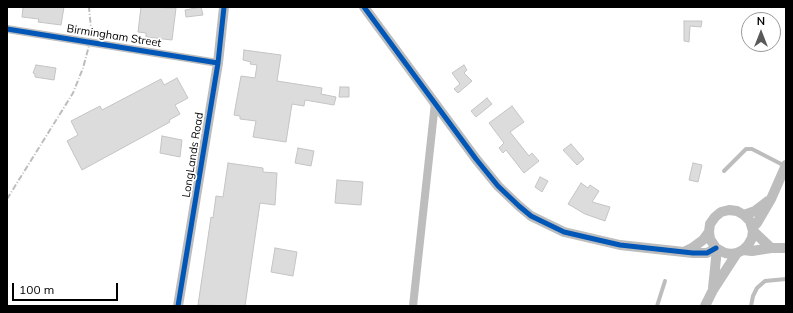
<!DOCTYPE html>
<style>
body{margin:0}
#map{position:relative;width:793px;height:313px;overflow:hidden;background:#fff;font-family:Mulish,sans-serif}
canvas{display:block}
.frame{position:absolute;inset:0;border:8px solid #000;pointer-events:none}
.north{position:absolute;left:741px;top:12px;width:40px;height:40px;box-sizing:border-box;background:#fff;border:1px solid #999;border-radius:50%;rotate:0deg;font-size:11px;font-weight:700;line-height:16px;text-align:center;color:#000}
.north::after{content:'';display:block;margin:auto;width:14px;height:18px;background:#595959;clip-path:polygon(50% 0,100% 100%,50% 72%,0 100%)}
.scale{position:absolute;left:12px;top:283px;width:106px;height:18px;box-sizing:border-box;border:2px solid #000;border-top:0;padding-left:5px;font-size:12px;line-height:14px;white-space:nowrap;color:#000;-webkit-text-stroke:3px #fff;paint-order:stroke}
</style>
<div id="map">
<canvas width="793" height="313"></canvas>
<div class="frame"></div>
<div class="north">N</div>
<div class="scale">100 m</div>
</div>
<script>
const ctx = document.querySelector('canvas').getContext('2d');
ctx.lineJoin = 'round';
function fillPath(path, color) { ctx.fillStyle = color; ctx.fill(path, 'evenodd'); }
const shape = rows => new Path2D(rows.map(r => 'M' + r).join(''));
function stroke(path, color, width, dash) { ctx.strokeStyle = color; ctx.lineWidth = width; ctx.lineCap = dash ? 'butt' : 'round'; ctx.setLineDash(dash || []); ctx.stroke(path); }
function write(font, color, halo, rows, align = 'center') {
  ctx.font = font + ' Mulish,sans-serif'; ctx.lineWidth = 3.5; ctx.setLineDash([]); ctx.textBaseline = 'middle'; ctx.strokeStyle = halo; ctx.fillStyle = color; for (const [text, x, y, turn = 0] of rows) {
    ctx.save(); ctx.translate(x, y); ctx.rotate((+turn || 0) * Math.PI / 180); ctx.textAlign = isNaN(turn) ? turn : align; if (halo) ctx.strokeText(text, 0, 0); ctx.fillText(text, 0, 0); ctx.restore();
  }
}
const building = shape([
 [23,7,64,7,61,25,38,22,39,19,22,17,23,7],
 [141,7,176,8,172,40,146,37,146,33,138,32,141,7],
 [201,7,203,15,186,17,185,10,201,7],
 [684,21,702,21,701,27,690,26,689,42,684,41,684,21],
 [244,50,281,55,277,81,322,88,321,94,336,97,334,105,305,100,304,106,292,104,286,142,253,137,256,121,240,119,240,116,234,115,241,76,255,78,257,65,250,64,251,62,243,60,244,50],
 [36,65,56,68,54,80,35,77,35,74,33,73,36,65],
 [464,65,467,70,464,73,472,81,458,93,454,89,460,84,452,73,464,65],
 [177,78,188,98,175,105,180,114,169,120,170,122,82,170,67,141,78,135,71,121,100,106,102,110,161,79,164,85,177,78],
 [340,87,349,87,349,97,339,97,340,87],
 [487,98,492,104,476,117,471,111,487,98],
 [512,106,524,122,510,132,529,156,532,153,539,161,524,173,506,150,503,153,499,148,504,143,489,123,512,106],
 [162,136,182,140,180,157,160,153,162,136],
 [571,144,584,159,577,165,563,150,571,144],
 [298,148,314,151,311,166,295,163,298,148],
 [228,163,263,168,263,172,277,173,275,205,260,203,245,306,198,305,211,217,213,218,216,196,223,197,228,163],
 [693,163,702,165,698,182,689,180,693,163],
 [540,177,548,181,542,192,535,187,540,177],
 [337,180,363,182,361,205,335,203,337,180],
 [581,183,588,188,590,185,599,191,592,202,610,207,605,221,585,214,568,204,581,183],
 [275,248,297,252,293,276,271,272,275,248]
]);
fillPath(building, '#dcdcdc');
stroke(building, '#c4c4c4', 1);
stroke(shape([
 [724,171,746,149,752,149,785,166],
 [657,306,665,281],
 [751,306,753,296,757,288,765,281,786,279]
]), '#bdbdbd', 4);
stroke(shape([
 [7,29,218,63],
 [413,306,435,103]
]), '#bdbdbd', 8);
stroke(shape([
 [364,7,476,159,498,186,519,206,531,216,564,232,620,245,693,253,707,253,716,248],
 [744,215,755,211,768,201],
 [752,228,757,223,771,199,786,165],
 [753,231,752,238,748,245,743,250,737,253,731,254,725,253,716,248,710,239,709,232,710,224,715,217,721,212,729,210,737,211,744,215,750,221,753,231,771,248],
 [743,250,752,251,771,248,786,248],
 [684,252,692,248,703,240,709,232],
 [713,288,717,249],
 [178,306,218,63,224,7],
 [705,306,713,290,737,253]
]), '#bdbdbd', 10);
stroke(shape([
 [7,199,73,93,83,68,90,42,91,29,89,7]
]), '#bdbdbd', 2, [6, 2, 1, 2]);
stroke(shape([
 [364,7,476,159,498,186,519,206,531,216,564,232,620,245,693,253,707,253,716,248],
 [7,29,218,63],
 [178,306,218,63,224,7]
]), '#0057b8', 5);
write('11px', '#000', '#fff', [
 ["Birmingham Street",114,36,9],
 ["LongLands Road",193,155,-81]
]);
</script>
